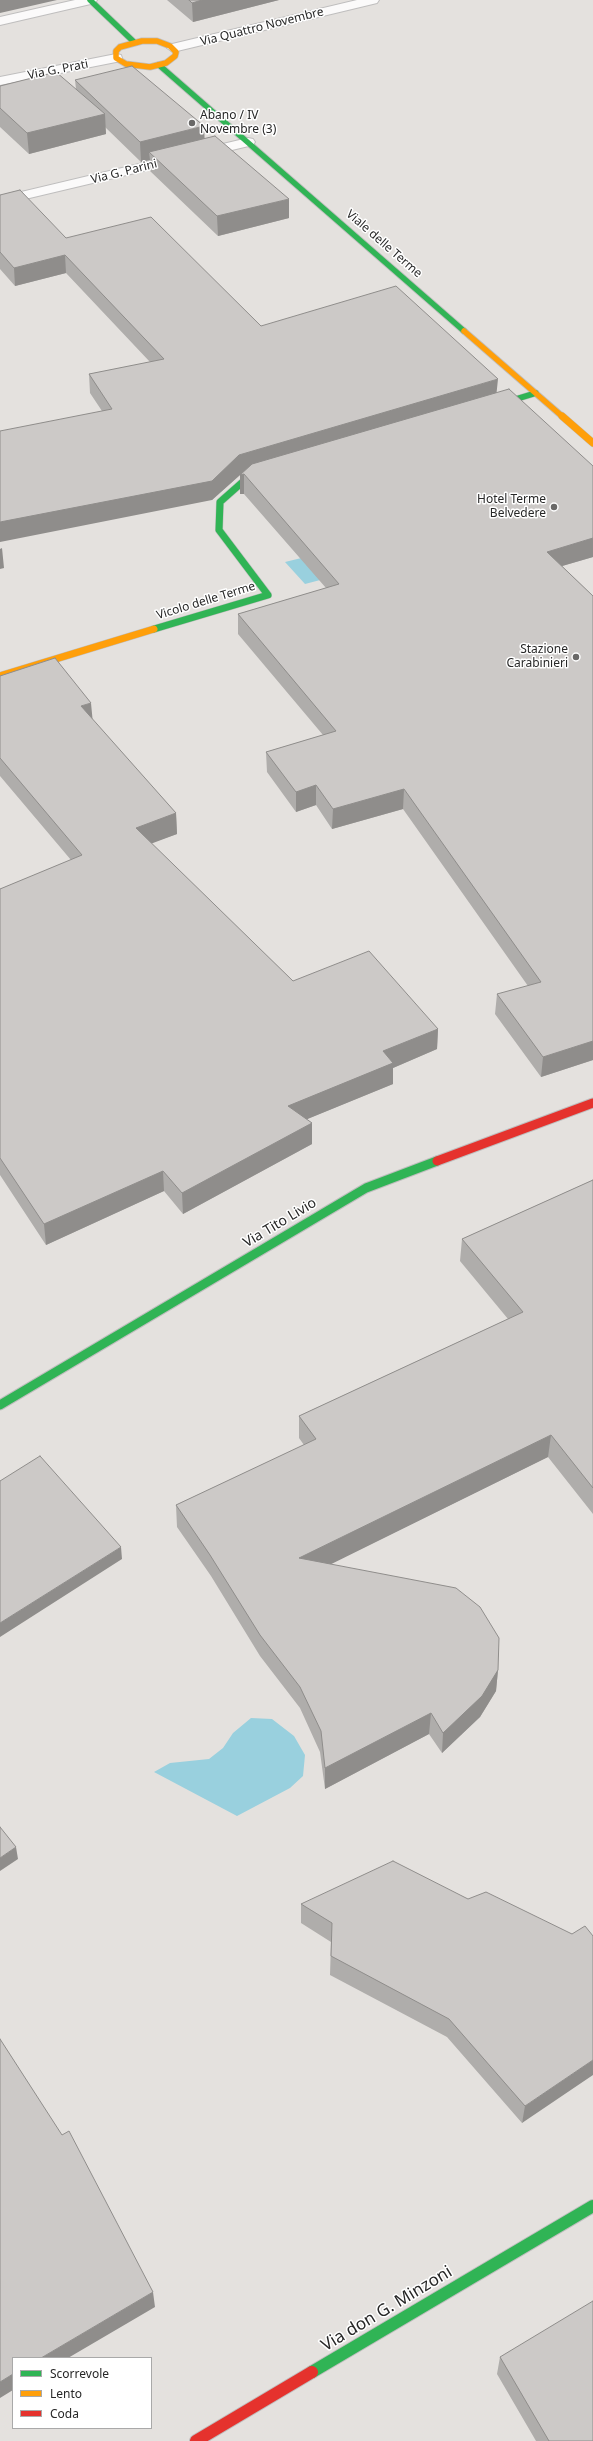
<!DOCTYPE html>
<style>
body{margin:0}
#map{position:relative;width:593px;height:2441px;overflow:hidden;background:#e4e1de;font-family:"Noto Sans",sans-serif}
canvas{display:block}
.legend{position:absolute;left:12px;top:2357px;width:140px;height:72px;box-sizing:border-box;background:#fff;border:1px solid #a9a9a9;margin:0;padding:5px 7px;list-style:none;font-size:12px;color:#272727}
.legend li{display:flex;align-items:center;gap:8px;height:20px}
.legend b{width:20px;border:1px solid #a9a9a9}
</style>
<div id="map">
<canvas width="593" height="2441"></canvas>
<ul class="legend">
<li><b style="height:5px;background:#30b455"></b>Scorrevole</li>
<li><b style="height:5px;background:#ff9f0a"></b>Lento</li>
<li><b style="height:5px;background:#e5322d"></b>Coda</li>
</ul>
</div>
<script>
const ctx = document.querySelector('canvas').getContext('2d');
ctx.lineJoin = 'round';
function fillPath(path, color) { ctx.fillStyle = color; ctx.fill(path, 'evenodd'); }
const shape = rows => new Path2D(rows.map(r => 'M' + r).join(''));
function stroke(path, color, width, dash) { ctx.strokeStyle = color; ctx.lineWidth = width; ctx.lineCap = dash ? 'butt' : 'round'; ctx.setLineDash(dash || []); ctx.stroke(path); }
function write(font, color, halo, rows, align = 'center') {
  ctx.font = font + ' "Noto Sans",sans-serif'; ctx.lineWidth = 3; ctx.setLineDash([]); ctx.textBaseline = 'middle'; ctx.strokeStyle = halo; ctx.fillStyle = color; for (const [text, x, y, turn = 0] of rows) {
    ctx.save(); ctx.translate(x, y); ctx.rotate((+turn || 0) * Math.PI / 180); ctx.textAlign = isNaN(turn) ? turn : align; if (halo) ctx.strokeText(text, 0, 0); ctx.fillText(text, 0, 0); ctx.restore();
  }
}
fillPath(shape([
 [363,543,381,564,305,584,285,562],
 [251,1718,272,1719,294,1736,305,1755,303,1776,290,1788,237,1816,154,1772,170,1763,209,1759,223,1748,233,1733]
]), '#99d0de');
const lane = shape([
 [75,0,97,0,95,3,0,25,0,17,75,0]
]);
const street = shape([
 [357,0,379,0,377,3,173,52,167,48,168,45,357,0],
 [116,54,121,55,122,58,121,61,0,85,0,77,116,54],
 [248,138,253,139,255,142,253,145,0,205,0,197,248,138]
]);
const fastFar3 = shape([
 [90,0,134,42],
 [159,65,464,331],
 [490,407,536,393]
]);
const fastFar2 = shape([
 [154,629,268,595,219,530,220,502,246,479,267,473]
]);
const fastFar1 = shape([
 [0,1405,366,1188,437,1161]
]);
const fast = shape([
 [312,2372,593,2206]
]);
const slowFar1 = shape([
 [142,41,157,41,170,46,176,52,175,56,166,63,150,67,126,64,116,58,116,51,120,47,142,41],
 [464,331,563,417]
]);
const slow = shape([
 [562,416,593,443],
 [0,676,154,629]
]);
const jamFar1 = shape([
 [437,1161,593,1103]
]);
const jam = shape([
 [196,2441,312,2372]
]);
stroke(lane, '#bfbebe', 2);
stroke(street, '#bfbebe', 2);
stroke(fastFar3, '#bfbebe', 7);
stroke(fastFar2, '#bfbebe', 8);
stroke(fastFar1, '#bfbebe', 11);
stroke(fast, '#bfbebe', 14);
stroke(slowFar1, '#bfbebe', 7);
stroke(slow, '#bfbebe', 8);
stroke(jamFar1, '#bfbebe', 11);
stroke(jam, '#bfbebe', 14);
fillPath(lane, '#fbfafa');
fillPath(street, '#fbfafa');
stroke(fastFar3, '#30b455', 5.5);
stroke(fastFar2, '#30b455', 7);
stroke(fastFar1, '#30b455', 9);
stroke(fast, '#30b455', 12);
stroke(slowFar1, '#ff9f0a', 5.5);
stroke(slow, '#ff9f0a', 7);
stroke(jamFar1, '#e5322d', 9);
stroke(jam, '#e5322d', 12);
fillPath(shape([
 [167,0,279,0,193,22],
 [75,80,205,139,289,218,218,236,150,171,150,160,141,162,105,127,106,134,29,154,0,127,0,86,76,89],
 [0,195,66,238,261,326,497,393,593,466,593,557,562,566,593,596,593,1060,541,1077,495,1014,497,994,528,986,403,809,332,829,316,805,296,812,267,772,266,752,323,735,238,634,238,614,326,588,244,494,240,494,241,474,240,475,212,500,102,411,90,393,89,374,150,362,66,273,15,286,0,269],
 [0,676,92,719,176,813,177,834,151,843,293,981,438,1029,437,1049,393,1068,393,1084,307,1119,312,1123,312,1144,183,1214,164,1191,46,1245,0,1175,0,889,71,860,0,776],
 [593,1180,593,1514,548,1457,330,1564,498,1670,496,1691,480,1717,442,1753,429,1734,325,1789,320,1752,300,1708,260,1656,211,1576,177,1527,176,1505,304,1445,299,1438,299,1416,508,1319,460,1261,462,1239],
 [468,1899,572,1934,522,2123,447,2037,330,1975,331,1942,301,1923,301,1904],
 [500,2357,593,2441,536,2441,497,2374]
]), '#afadab');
fillPath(shape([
 [0,0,57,0,0,13],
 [202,0,279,0,193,22,192,3],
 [105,114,106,134,29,154,27,133],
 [204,126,205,147,149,152,150,160,141,162,140,142],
 [289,199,289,218,218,236,217,216],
 [65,255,66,273,15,286,14,268],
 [498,379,496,398,240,475,212,500,0,542,0,522,239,455],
 [244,474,244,494,240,494,240,475],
 [593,538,593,557,545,571,547,552],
 [2,548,4,568,0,569,0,549],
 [91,703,93,724,81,706],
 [316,785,316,805,296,812,296,792],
 [404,789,403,809,332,829,333,809],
 [176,813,177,834,137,849,136,828],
 [438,1029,437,1049,393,1068,393,1084,288,1127,288,1106,383,1051],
 [593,1041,593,1060,541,1077,543,1057],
 [312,1123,312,1144,183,1214,182,1193],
 [163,1171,164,1191,46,1245,44,1224],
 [551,1435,548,1457,299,1580,299,1558],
 [121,1547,122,1559,0,1637,0,1623],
 [498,1670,496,1691,480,1717,442,1753,443,1733],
 [431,1713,429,1734,325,1789,325,1768],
 [16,1847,18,1859,0,1871,0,1858],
 [593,2060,593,2075,522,2123,525,2106],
 [153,2292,155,2307,68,2358,41,2358],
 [13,2374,13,2390,0,2398,0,2382]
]), '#8f8d8b');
const building = shape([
 [189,0,202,0,192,3,189,0],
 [132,66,204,126,140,142,75,80,132,66],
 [56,72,105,114,27,133,0,108,0,86,56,72],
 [215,136,289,199,217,216,149,152,215,136],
 [20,190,66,238,151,217,261,326,396,286,498,379,239,455,212,481,0,522,0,431,112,409,89,374,164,359,65,255,14,268,0,252,0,195,20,190],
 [509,389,593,466,593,538,547,552,593,596,593,1041,543,1057,497,994,541,982,404,789,333,809,316,785,296,792,266,752,336,731,238,614,339,584,244,474,240,475,252,464,509,389],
 [55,658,91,703,81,706,176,813,136,828,293,981,369,951,438,1029,383,1051,393,1063,288,1106,312,1123,182,1193,163,1171,44,1224,0,1158,0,889,82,855,0,758,0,676,55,658],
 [593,1180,593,1488,551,1435,299,1558,456,1588,480,1607,499,1638,498,1670,482,1696,443,1733,431,1713,325,1768,321,1731,300,1687,260,1635,210,1555,176,1505,316,1439,299,1416,523,1312,462,1239,593,1180],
 [40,1456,121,1547,0,1623,0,1481,40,1456],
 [0,1827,16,1847,0,1858,0,1827],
 [393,1861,468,1899,486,1892,572,1934,585,1926,593,1936,593,2060,525,2106,449,2019,331,1956,332,1923,301,1904,393,1861],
 [0,2039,62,2135,69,2131,153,2292,41,2358,13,2358,13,2374,0,2382,0,2039],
 [593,2301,593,2441,549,2441,500,2357,593,2301]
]);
fillPath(building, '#ccc9c7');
stroke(building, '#8f8d8b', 1);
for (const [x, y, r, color] of [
 [192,123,4,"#696867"],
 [554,507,4,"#696867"],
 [576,657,4,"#696867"]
]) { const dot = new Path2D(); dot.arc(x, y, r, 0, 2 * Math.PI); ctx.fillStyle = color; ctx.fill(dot); stroke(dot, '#fff', 1.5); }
write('12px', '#272727', '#fff', [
 ["Via Quattro Novembre",262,27,-14],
 ["Via G. Prati",58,70,-11],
 ["Via G. Parini",124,172,-14],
 ["Viale delle Terme",384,244,41],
 ["Vicolo delle Terme",206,601,-17]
]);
write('12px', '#272727', '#fff', [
 ["Abano / IV",200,116,"left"],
 ["Novembre (3)",200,130,"left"],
 ["Hotel Terme",546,500],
 ["Belvedere",546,514],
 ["Stazione",568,650],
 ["Carabinieri",568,664]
], 'right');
write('14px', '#272727', '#fff', [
 ["Via Tito Livio",280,1223,-31]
]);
write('17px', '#272727', '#fff', [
 ["Via don G. Minzoni",387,2309,-31]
]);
</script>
